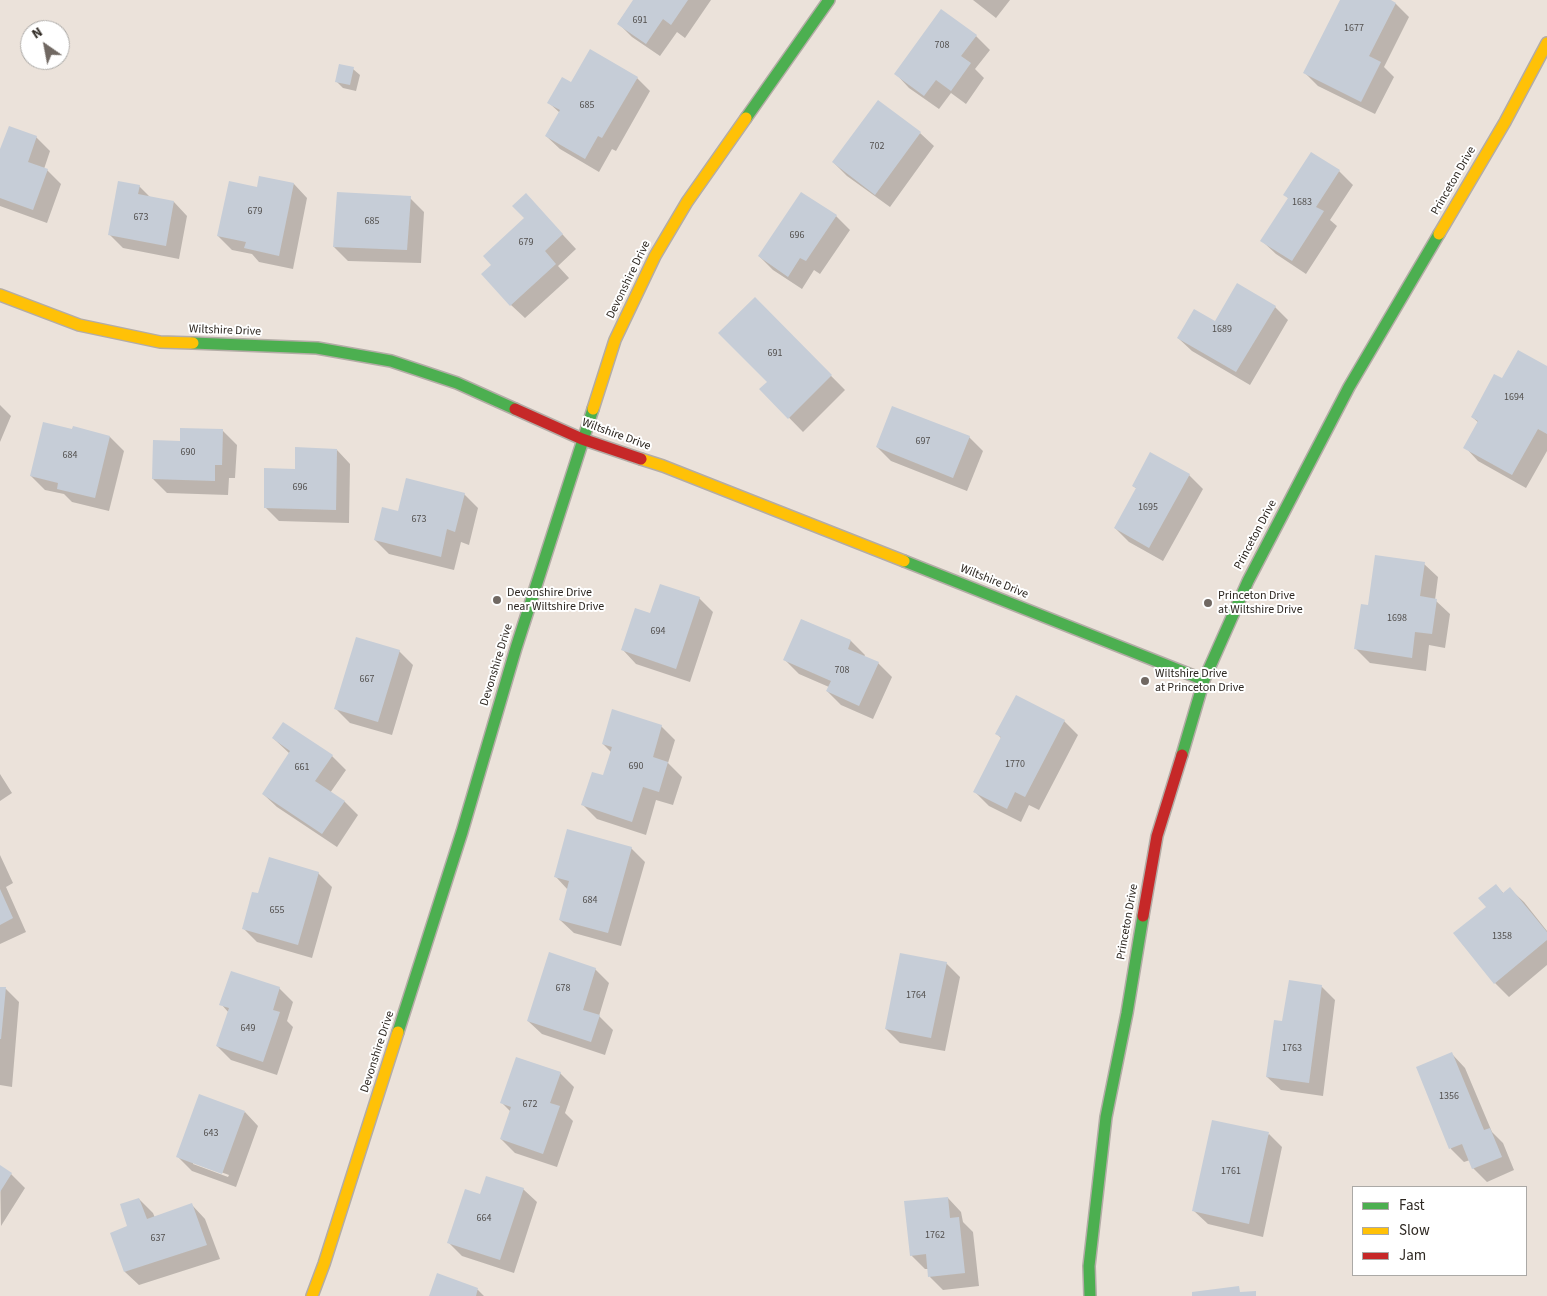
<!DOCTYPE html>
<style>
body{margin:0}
#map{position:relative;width:1547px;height:1296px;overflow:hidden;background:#ebe2da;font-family:"Source Sans 3",sans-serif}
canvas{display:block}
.legend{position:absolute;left:1352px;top:1186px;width:175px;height:90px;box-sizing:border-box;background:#fff;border:1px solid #aba9a6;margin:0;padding:6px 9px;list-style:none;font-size:15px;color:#2d2721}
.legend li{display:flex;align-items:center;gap:10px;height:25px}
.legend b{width:25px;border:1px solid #aba9a6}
.north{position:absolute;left:20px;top:20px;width:50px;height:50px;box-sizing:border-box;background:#fff;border:1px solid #aba9a6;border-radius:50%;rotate:327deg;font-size:14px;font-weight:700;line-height:20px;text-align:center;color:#2d2721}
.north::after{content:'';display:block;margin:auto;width:18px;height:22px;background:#706862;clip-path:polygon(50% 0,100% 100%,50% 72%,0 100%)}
</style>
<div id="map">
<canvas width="1547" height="1296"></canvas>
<ul class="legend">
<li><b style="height:6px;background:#4caf50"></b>Fast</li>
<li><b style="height:6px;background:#ffc107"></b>Slow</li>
<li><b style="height:6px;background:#c62828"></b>Jam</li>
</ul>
<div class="north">N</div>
</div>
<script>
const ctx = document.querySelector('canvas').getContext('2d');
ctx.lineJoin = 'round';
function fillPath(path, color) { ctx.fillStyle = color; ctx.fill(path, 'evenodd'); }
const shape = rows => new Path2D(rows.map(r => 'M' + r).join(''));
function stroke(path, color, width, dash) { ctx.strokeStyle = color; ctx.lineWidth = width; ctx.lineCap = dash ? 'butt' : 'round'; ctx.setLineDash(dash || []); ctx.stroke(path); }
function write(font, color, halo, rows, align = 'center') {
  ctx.font = font + ' "Source Sans 3",sans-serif'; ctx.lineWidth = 4; ctx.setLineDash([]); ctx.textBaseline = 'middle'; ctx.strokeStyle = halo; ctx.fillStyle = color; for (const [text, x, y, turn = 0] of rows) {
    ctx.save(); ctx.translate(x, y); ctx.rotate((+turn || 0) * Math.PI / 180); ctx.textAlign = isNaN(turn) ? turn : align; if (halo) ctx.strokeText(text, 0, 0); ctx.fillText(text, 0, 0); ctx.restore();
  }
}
fillPath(shape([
 [634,0,711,0,685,38,677,32,660,56,632,37,618,23],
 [973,0,1010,0,996,18],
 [1341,0,1389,0,1396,4,1409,17,1384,67,1394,77,1375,114,1318,86,1305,73],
 [976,36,990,50,975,69,984,78,966,104,951,93,939,109,909,88,896,74],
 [353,69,360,75,356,91,343,88,336,81],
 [637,78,650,91,616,151,612,149,599,172,560,149,546,136,560,113,549,103,572,84],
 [920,133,934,146,890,207,847,176,833,162],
 [36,137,50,151,44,169,47,170,61,184,47,223,0,206,0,150],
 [1339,171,1353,185,1330,220,1337,226,1306,274,1276,254,1262,241,1289,199,1285,195],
 [294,184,307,198,293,269,259,262,252,254,232,250,218,236,258,188],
 [139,186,150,197,174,202,187,216,179,259,123,248,110,235],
 [410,198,424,212,421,263,348,261,334,247],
 [539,209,576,249,558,266,569,278,525,318,511,305,493,265],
 [836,216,850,230,820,274,814,270,802,289,773,270,759,256],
 [755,299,845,390,803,432,761,389,769,382],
 [1275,307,1288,320,1250,385,1192,351,1178,338],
 [1547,367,1547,451,1526,488,1478,461,1465,447,1479,423,1472,417,1502,380],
 [0,405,11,416,0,442],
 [73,428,110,437,124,451,109,511,72,502,64,494,45,490,31,476],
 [223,431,237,445,235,478,229,478,228,495,167,493,153,479,181,442],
 [969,437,983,451,967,491,891,461,877,447],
 [337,450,350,464,349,523,279,521,265,507],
 [1189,475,1203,489,1163,561,1129,542,1115,528,1137,489,1133,486],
 [464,494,478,508,469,545,461,542,454,570,389,554,375,540],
 [1424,564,1438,577,1435,600,1450,614,1445,648,1429,645,1426,671,1370,663,1356,649,1369,607],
 [699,598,713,612,690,682,636,664,623,650,651,615],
 [802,620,851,641,865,655,864,657,878,663,892,677,873,719,841,705,827,691,829,687,799,674,785,660],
 [399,651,413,665,392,735,350,723,336,709],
 [1064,721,1078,735,1039,810,1029,805,1021,822,989,806,975,792,1002,739,997,734],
 [661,726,675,740,668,763,682,777,673,805,656,800,646,835,597,819,583,805,604,776,611,752,603,744],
 [273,738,332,756,346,770,330,793,344,801,358,815,337,847,277,807,263,794,290,754],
 [0,774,12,793,0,801],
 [631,848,645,862,621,946,574,933,560,920,568,890,556,877],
 [0,855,13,883,6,887,26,932,0,944],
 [318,873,332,887,312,958,257,942,243,928,259,895],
 [1496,885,1504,894,1510,889,1524,902,1547,931,1547,965,1509,997,1495,983,1488,907],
 [946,963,960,977,945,1051,900,1043,886,1029],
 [595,969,609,983,599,1016,613,1030,605,1055,542,1034,528,1021],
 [1321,986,1335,1000,1323,1096,1281,1090,1267,1077,1283,1023],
 [0,988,6,989,19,1002,12,1087,0,1085],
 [279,988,293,1002,287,1021,293,1027,277,1075,231,1060,217,1046,229,1013,221,1004],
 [1452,1054,1465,1068,1492,1132,1503,1143,1514,1170,1487,1182,1473,1168,1470,1160,1464,1162,1451,1149,1418,1068],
 [560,1073,574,1087,565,1113,573,1121,557,1167,515,1153,501,1139,511,1112,502,1103],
 [245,1112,258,1126,236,1187,192,1171,178,1157],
 [193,1162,229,1175,228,1177,193,1164],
 [1269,1134,1282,1147,1263,1237,1208,1224,1194,1211],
 [0,1167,11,1174,25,1188,1,1226],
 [523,1189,537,1202,514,1273,462,1256,448,1242],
 [948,1198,961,1212,963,1222,973,1232,979,1286,943,1290,930,1277,929,1269,925,1269,911,1255],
 [139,1199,153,1213,155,1218,192,1205,205,1219,220,1259,139,1285,125,1272,129,1227],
 [438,1274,478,1290,484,1296,430,1296]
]), '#0003');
fillPath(shape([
 [633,0,688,0,671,25,663,19,646,44,617,24],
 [1340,0,1391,0,1396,3,1369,56,1381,62,1361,102,1303,73],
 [941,9,977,35,961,56,971,63,951,91,936,80,924,96,894,74],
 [590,49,638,77,602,138,598,136,585,159,545,136,560,110,547,103,562,77,571,82],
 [339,64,354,67,350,85,335,82],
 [878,100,921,132,875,195,832,162],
 [9,126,37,136,28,162,48,169,33,210,0,198,0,149],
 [1311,152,1340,170,1316,207,1324,211,1292,261,1260,241,1288,198,1283,195],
 [259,176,294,183,279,256,244,248,246,242,217,236,229,181,257,187],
 [118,181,140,185,138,194,174,201,166,246,108,235],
 [337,192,411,196,407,250,333,247],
 [801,192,837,215,806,261,800,258,788,277,758,256],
 [526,193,563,234,545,251,556,264,510,306,481,274,491,265,483,256,524,218,512,206],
 [1237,283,1276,306,1236,372,1177,338,1194,309,1215,321],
 [755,297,832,375,788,419,759,389,767,382,718,333],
 [1518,350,1547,366,1547,434,1538,429,1512,475,1463,448,1478,421,1471,417,1494,374,1502,378],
 [892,406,970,436,953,478,876,447],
 [43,422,72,429,73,426,110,436,95,498,57,489,58,483,30,476],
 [180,428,223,429,222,465,215,465,215,481,152,479,153,440,180,441],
 [295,447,337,449,336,510,264,508,264,468,295,469],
 [1150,452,1190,474,1149,548,1114,528,1136,488,1132,486],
 [406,478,465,493,455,532,447,529,441,557,374,540,382,507,398,511],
 [1375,555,1425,562,1420,596,1437,599,1432,634,1415,632,1412,658,1354,649,1361,604,1368,605],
 [660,584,700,597,676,669,621,650,635,608,650,613],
 [801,619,851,640,848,649,879,662,859,706,826,691,831,681,783,660],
 [356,637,400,650,378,722,334,709],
 [1016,695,1065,720,1025,797,1015,792,1007,809,973,792,1001,737,995,734],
 [612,709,662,725,653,757,668,762,659,792,643,787,632,822,581,805,592,772,603,775,612,747,602,744],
 [283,722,333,755,315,781,345,801,322,834,262,794,290,751,272,738],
 [567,829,632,847,608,933,559,920,569,881,554,877],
 [269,857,319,872,298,945,242,929,252,892,258,893],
 [1496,884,1503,893,1510,887,1547,932,1547,940,1494,984,1453,933,1486,907,1478,898],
 [0,889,13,918,0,925],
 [549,952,596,968,583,1010,600,1015,591,1042,527,1021],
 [900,953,947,962,931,1038,885,1029],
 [231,971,280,987,273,1010,280,1012,263,1062,216,1046,229,1008,219,1005],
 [1289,980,1322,985,1309,1083,1266,1077,1274,1020,1282,1021],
 [0,987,6,987,1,1039,0,1039],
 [1452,1052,1484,1130,1490,1128,1502,1157,1472,1169,1462,1144,1449,1149,1416,1067],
 [516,1057,561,1072,550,1103,560,1106,543,1154,500,1139,511,1107,500,1103],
 [199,1094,245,1111,222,1174,176,1157],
 [1212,1120,1269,1132,1249,1224,1192,1211],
 [0,1165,12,1173,0,1192],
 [486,1176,524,1188,500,1260,447,1243,465,1189,480,1194],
 [948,1197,950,1218,959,1217,965,1273,928,1277,926,1254,910,1256,904,1201],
 [139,1198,147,1219,192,1203,207,1245,124,1272,110,1233,127,1226,120,1204],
 [437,1273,478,1288,476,1296,429,1296],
 [1239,1286,1240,1292,1256,1291,1256,1296,1192,1296,1192,1292]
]), '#c6cdd7');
const fast = shape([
 [746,118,829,0],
 [193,343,317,348,391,361,457,383,515,409],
 [904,561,1204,680],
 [1182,755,1204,680,1248,581,1349,387,1439,234],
 [398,1032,462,832,516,648,593,409],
 [1090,1296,1089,1266,1106,1117,1127,1013,1143,916]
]);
const slow = shape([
 [1439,234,1505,122,1547,43],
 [0,295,79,325,160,342,193,343],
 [593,409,615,340,655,256,687,202,746,118],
 [641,459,663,466,904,561],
 [312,1296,324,1264,398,1032]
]);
const jam = shape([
 [515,409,582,439,641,459],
 [1143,916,1157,836,1182,755]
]);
stroke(fast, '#b3aca6', 14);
stroke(slow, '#b3aca6', 14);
stroke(jam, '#b3aca6', 14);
stroke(fast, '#4caf50', 11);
stroke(slow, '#ffc107', 11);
stroke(jam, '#c62828', 11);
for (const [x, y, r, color] of [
 [497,600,5,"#706862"],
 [1208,603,5,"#706862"],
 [1145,681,5,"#706862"]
]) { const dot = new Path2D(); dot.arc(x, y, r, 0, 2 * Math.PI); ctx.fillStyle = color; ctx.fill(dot); stroke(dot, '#fff', 2); }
write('10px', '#53504e', null, [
 ["691",640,21],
 ["1677",1354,29],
 ["708",942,46],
 ["685",587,106],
 ["702",877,147],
 ["1683",1302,203],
 ["679",255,212],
 ["673",141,218],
 ["685",372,222],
 ["696",797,236],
 ["679",526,243],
 ["1689",1222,330],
 ["691",775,354],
 ["1694",1514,398],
 ["697",923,442],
 ["690",188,453],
 ["684",70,456],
 ["696",300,488],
 ["1695",1148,508],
 ["673",419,520],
 ["1698",1397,619],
 ["694",658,632],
 ["708",842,671],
 ["667",367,680],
 ["1770",1015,765],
 ["690",636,767],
 ["661",302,768],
 ["684",590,901],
 ["655",277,911],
 ["1358",1502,937],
 ["678",563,989],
 ["1764",916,996],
 ["649",248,1029],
 ["1763",1292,1049],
 ["1356",1449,1097],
 ["672",530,1105],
 ["643",211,1134],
 ["1761",1231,1172],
 ["664",484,1219],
 ["1762",935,1236],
 ["637",158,1239]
]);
write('12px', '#2d2721', '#fff', [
 ["Princeton Drive",1454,181,-60],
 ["Devonshire Drive",629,280,-64],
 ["Wiltshire Drive",225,331,2],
 ["Wiltshire Drive",616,435,20],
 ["Princeton Drive",1256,535,-62],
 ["Wiltshire Drive",994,582,22],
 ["Devonshire Drive",497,665,-73],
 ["Princeton Drive",1128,922,-80],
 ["Devonshire Drive",378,1052,-72]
]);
write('12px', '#2d2721', '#fff', [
 ["Devonshire Drive",507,593],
 ["near Wiltshire Drive",507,607],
 ["Princeton Drive",1218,596],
 ["at Wiltshire Drive",1218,610],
 ["Wiltshire Drive",1155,674],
 ["at Princeton Drive",1155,688]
], 'left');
</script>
